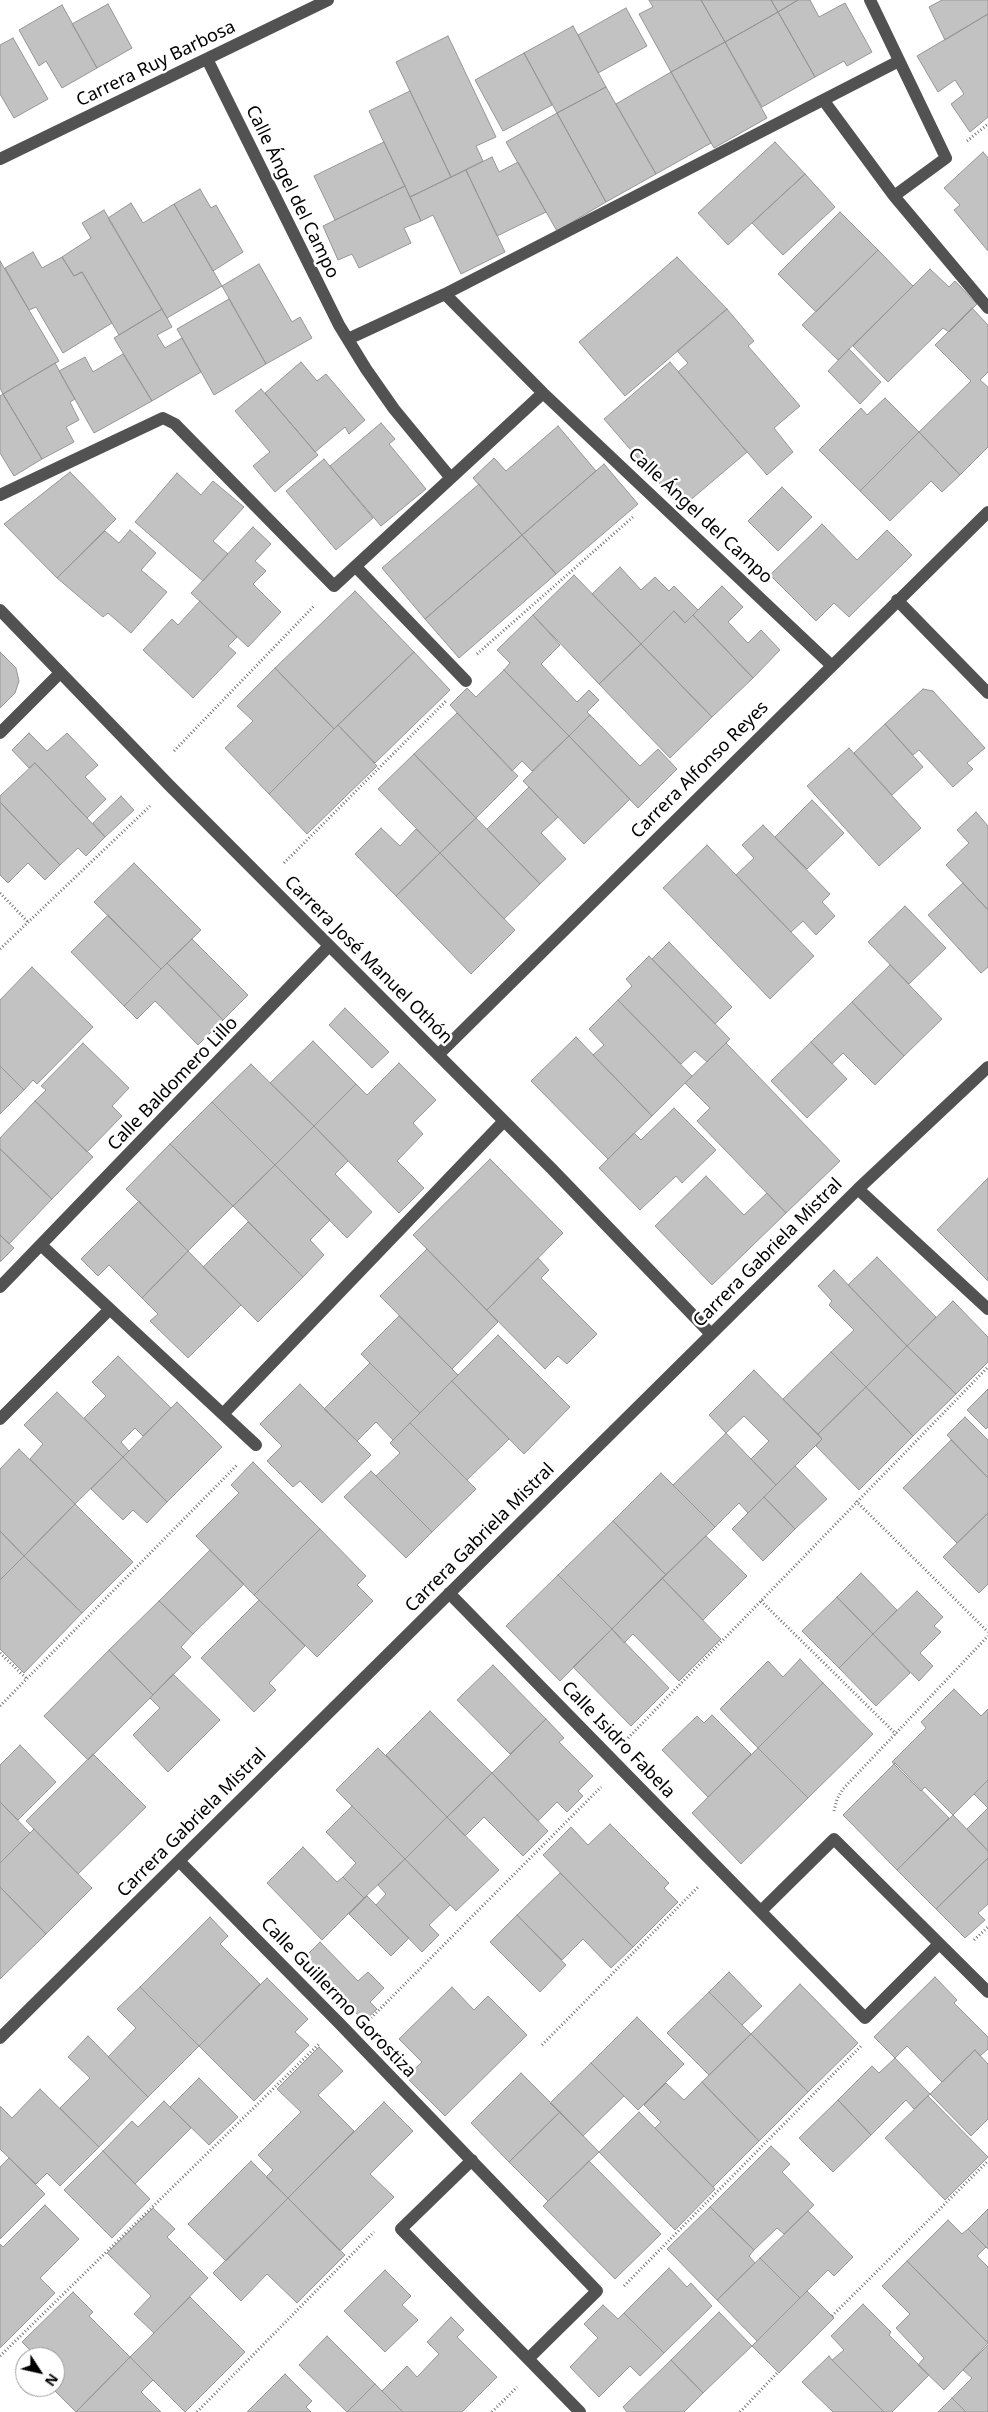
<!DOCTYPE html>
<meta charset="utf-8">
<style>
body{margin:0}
#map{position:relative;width:988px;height:2412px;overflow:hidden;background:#fff;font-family:"Noto Sans",sans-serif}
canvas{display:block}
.north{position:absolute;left:15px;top:2347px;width:50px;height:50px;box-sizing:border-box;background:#fff;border:1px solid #999;border-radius:50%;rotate:125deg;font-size:14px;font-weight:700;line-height:20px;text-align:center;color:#000}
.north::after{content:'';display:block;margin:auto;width:18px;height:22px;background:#000;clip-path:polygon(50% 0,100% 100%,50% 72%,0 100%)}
</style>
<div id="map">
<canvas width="988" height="2412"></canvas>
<div class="north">N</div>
</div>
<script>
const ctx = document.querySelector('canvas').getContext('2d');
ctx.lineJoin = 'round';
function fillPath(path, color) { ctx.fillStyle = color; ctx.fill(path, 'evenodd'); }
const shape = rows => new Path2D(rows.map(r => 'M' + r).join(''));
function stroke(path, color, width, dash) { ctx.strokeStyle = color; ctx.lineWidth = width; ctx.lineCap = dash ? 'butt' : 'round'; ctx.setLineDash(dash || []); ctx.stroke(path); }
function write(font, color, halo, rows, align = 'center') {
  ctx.font = font + ' "Noto Sans",sans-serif'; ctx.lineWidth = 5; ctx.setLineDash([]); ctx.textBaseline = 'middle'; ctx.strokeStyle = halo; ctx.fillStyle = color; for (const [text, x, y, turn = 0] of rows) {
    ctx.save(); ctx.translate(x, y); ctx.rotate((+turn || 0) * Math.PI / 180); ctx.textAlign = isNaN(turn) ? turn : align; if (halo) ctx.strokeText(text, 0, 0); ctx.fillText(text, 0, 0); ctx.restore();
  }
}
const building = shape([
 [649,0,701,0,725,42,671,72,639,14,653,7,649,0],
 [701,0,771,0,778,12,725,42,701,0],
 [771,0,798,0,778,12,771,0],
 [798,0,810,0,819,17,845,3,872,52,847,66,844,61,815,77,778,12,798,0],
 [942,0,988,0,988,14,945,40,929,7,942,0],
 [108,4,132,48,97,68,72,24,108,4],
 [62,5,97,68,62,88,46,61,39,66,19,30,62,5],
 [626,8,647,46,598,73,578,35,626,8],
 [778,12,815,77,762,107,725,42,778,12],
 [988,14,988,117,970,132,951,104,964,94,955,80,938,92,917,56,988,14],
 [573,26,606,87,557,113,524,53,573,26],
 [448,36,496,137,476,146,483,161,451,177,396,62,448,36],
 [13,38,48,99,14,118,0,94,0,45,13,38],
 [725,42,767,118,714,148,671,72,725,42],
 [524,53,552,105,503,131,475,80,524,53],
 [671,72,711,143,656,174,616,104,671,72],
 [606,87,656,174,606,202,557,113,606,87],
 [410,91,451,177,410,197,369,111,410,91],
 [557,113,606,202,557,231,506,142,557,113],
 [384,142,405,186,335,220,314,176,384,142],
 [775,142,805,174,728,245,698,213,775,142],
 [983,152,988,158,988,251,954,210,960,205,944,188,983,152],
 [492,157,499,172,518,162,546,212,497,236,466,170,492,157],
 [466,170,505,252,461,274,433,215,421,221,410,197,466,170],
 [805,174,835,207,783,255,752,223,805,174],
 [405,186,421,221,404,228,411,243,359,268,352,254,338,260,323,226,405,186],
 [200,189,211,208,216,205,243,252,213,271,174,204,200,189],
 [131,203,143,223,174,204,222,286,167,318,108,218,131,203],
 [104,210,162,309,119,335,82,272,74,276,62,257,91,238,82,223,104,210],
 [840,212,878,250,816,312,778,274,840,212],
 [878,250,913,286,838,360,802,325,878,250],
 [33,252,42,268,62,257,74,276,82,272,112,323,63,353,36,307,29,310,5,268,33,252],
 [677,257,727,309,625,396,579,342,677,257],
 [0,261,59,361,3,394,0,388,0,261],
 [259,264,292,322,300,317,312,338,266,364,222,286,259,264],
 [930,269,949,287,955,281,977,304,949,332,943,328,888,382,853,346,930,269],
 [229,299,266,364,214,395,177,329,229,299],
 [972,308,988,325,988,372,980,380,988,387,988,447,960,475,919,432,971,381,935,345,972,308],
 [162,309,172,327,157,335,165,348,182,338,201,372,152,401,114,338,162,309],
 [727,309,754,341,748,346,800,406,774,428,793,452,767,475,678,372,688,363,677,351,727,309],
 [849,349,881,382,860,404,828,371,849,349],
 [123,354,152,401,94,433,59,371,85,357,93,372,123,354],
 [301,362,317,381,326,374,365,420,349,434,345,427,315,452,265,393,301,362],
 [670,362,747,452,681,508,604,419,670,362],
 [55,363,75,399,70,402,79,420,66,427,74,442,42,459,3,394,55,363],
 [261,389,318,455,275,492,253,466,270,452,235,411,261,389],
 [3,394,42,459,14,476,0,453,0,396,3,394],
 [885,398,919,432,860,491,819,450,861,408,867,415,885,398],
 [381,423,395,439,389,444,426,489,381,526,330,466,381,423],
 [558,426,596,471,522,535,473,478,494,458,506,471,558,426],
 [919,432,960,475,942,492,931,481,890,521,860,491,919,432],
 [324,459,373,518,336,550,286,491,324,459],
 [604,464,638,504,556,574,522,535,604,464],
 [70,472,116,519,57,578,4,524,70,472],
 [177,473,201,495,213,481,244,507,213,541,228,554,203,581,135,522,177,473],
 [479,484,522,535,425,619,382,568,479,484],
 [782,487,812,517,778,551,748,521,782,487],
 [822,524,857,560,887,530,912,555,849,617,834,603,816,621,770,575,822,524],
 [253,527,271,544,255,561,266,571,253,584,281,612,248,647,191,593,253,527],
 [130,530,156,553,141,570,167,592,131,633,108,613,103,617,57,578,105,531,119,543,130,530],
 [522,535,556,574,459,658,425,619,522,535],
 [620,567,641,590,655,577,669,591,674,586,698,610,685,623,674,611,641,644,592,594,620,567],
 [574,575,641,644,599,684,533,615,574,575],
 [722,586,743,607,728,622,748,643,761,630,780,650,753,678,693,615,722,586],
 [355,591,414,652,334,729,275,668,355,591],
 [200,601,237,637,228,646,236,653,193,698,143,650,172,619,178,625,200,601],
 [674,611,685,623,693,615,753,678,712,717,641,644,674,611],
 [533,615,560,645,541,664,577,702,589,690,599,700,587,712,590,715,569,736,504,670,510,663,497,650,533,615],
 [641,644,712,717,670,758,599,684,641,644],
 [0,652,16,668,19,681,15,693,0,708,0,652],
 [414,652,450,690,375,763,338,725,414,652],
 [275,668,334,729,269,794,225,748,253,721,237,706,275,668],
 [504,670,569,736,532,771,522,761,512,771,450,705,467,688,476,697,504,670],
 [923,689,933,691,985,748,967,763,973,769,953,787,919,750,913,755,885,724,923,689],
 [457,713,518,776,476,818,414,754,457,713],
 [590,715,640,766,658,749,677,769,638,808,569,736,590,715],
 [885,724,923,767,892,795,854,753,885,724],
 [338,725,377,766,307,834,269,794,338,725],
 [29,733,47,751,67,733,98,765,85,777,106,799,87,818,35,763,29,768,12,750,29,733],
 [569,736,630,799,584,844,523,781,569,736],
 [849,748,921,828,879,866,807,786,849,748],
 [414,754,476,818,440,853,378,789,414,754],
 [35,763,105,837,86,856,78,848,60,865,0,802,0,796,35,763],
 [529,787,558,817,541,833,566,859,540,884,487,829,529,787],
 [121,796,134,810,105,837,93,823,121,796],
 [812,800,844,833,807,869,775,837,812,800],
 [0,802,60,865,45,880,28,863,8,883,0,875,0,802],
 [976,812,988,826,988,910,946,865,969,843,957,830,976,812],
 [476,818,540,884,504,919,440,853,476,818],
 [763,825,830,894,822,902,835,916,816,935,803,921,791,932,736,875,754,858,742,845,763,825],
 [381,828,400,846,416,829,440,853,396,896,355,854,381,828],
 [707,845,814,956,770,999,663,888,707,845],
 [440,853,515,930,471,974,396,896,440,853],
 [134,863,201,930,161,969,94,902,134,863],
 [963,883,988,910,988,967,981,973,928,915,963,883],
 [905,906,946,948,909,984,868,942,905,906],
 [108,915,161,969,124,1006,71,952,108,915],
 [192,939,248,995,223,1020,167,963,192,939],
 [669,942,732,1007,715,1024,652,959,669,942],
 [649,956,730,1039,707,1062,695,1051,681,1064,618,1000,632,986,626,979,649,956],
 [167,963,223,1020,198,1045,155,1001,137,1019,124,1006,167,963],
 [890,965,942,1019,904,1056,852,1002,890,965],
 [32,967,93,1027,37,1084,33,1080,24,1090,0,1066,0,1000,32,967],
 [618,1000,692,1076,652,1116,593,1055,604,1045,589,1029,618,1000],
 [852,1002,904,1056,875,1085,843,1053,832,1064,811,1042,852,1002],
 [345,1008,389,1052,372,1068,329,1025,345,1008],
 [576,1037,652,1116,608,1159,531,1081,576,1037],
 [313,1041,356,1084,314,1126,270,1083,313,1041],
 [811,1042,847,1079,807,1118,771,1081,811,1042],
 [83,1043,129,1088,112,1106,122,1116,87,1152,35,1101,46,1090,41,1086,83,1043],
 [726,1043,840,1161,786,1213,697,1121,710,1108,685,1083,726,1043],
 [399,1063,436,1100,413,1123,423,1134,397,1161,424,1188,399,1213,314,1126,356,1084,367,1095,399,1063],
 [251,1064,314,1126,275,1165,212,1102,251,1064],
 [0,1066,24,1090,0,1114,0,1066],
 [35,1101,93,1157,52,1199,0,1149,0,1138,35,1101],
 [212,1102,275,1165,233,1206,170,1144,212,1102],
 [674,1108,716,1150,682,1183,676,1176,640,1210,599,1168,634,1133,641,1140,674,1108],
 [314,1126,348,1161,335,1174,372,1212,347,1238,275,1165,314,1126],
 [170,1144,233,1206,188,1251,126,1189,170,1144],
 [0,1149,52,1199,9,1244,0,1235,0,1149],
 [490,1159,563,1233,487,1310,413,1235,490,1159],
 [275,1165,330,1220,310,1240,324,1255,303,1277,233,1206,275,1165],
 [706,1176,744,1215,767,1193,786,1213,712,1285,655,1226,706,1176],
 [988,1178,988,1281,937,1230,988,1178],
 [139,1201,188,1251,142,1298,109,1265,98,1276,81,1259,139,1201],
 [248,1222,303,1277,258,1322,203,1267,248,1222],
 [0,1235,14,1248,0,1262,0,1235],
 [427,1249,498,1322,452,1369,380,1296,427,1249],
 [188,1251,241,1305,188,1358,150,1321,158,1314,142,1298,188,1251],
 [877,1257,936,1317,907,1346,848,1285,877,1257],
 [538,1258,549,1270,541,1278,597,1334,567,1364,558,1356,545,1369,487,1310,538,1258],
 [834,1270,907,1346,866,1387,831,1352,854,1330,829,1305,832,1301,818,1286,834,1270],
 [953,1301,988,1337,988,1362,956,1394,907,1346,953,1301],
 [399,1316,458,1375,420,1413,361,1354,399,1316],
 [498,1335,570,1407,524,1454,452,1381,498,1335],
 [907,1346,956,1394,913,1436,866,1387,907,1346],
 [831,1352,866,1387,818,1434,783,1399,831,1352],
 [118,1356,171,1408,143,1436,135,1428,121,1442,129,1451,123,1457,84,1418,106,1396,92,1382,118,1356],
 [370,1363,420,1413,393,1440,376,1422,357,1441,324,1409,370,1363],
 [754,1370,822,1439,776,1485,751,1459,769,1441,744,1416,726,1433,709,1415,754,1370],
 [452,1381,509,1439,467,1480,410,1423,452,1381],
 [300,1384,371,1455,322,1503,300,1481,293,1487,267,1461,282,1446,260,1424,300,1384],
 [866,1387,913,1436,859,1490,816,1446,822,1439,818,1434,866,1387],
 [988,1389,988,1427,986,1429,967,1410,988,1389],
 [57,1392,123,1457,75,1504,30,1459,43,1444,24,1425,57,1392],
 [177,1402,222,1447,167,1502,123,1457,177,1402],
 [965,1417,988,1440,988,1478,947,1435,965,1417],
 [410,1423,476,1489,432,1532,376,1476,400,1453,390,1443,410,1423],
 [726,1433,776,1485,748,1513,739,1503,715,1527,673,1485,726,1433],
 [951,1440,988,1478,988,1513,957,1543,903,1488,951,1440],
 [19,1449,75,1504,24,1556,0,1531,0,1469,19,1449],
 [123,1457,167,1502,147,1523,133,1510,123,1520,91,1489,123,1457],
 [253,1462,320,1529,254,1595,196,1536,239,1493,231,1485,253,1462],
 [795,1466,827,1499,795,1529,764,1497,795,1466],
 [371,1471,432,1532,406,1558,344,1497,371,1471],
 [661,1473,715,1527,666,1575,613,1521,661,1473],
 [764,1497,795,1529,763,1561,732,1529,764,1497],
 [75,1504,133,1562,82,1613,24,1556,75,1504],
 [988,1513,988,1584,979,1593,943,1557,988,1513],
 [613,1521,666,1575,612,1629,558,1575,613,1521],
 [320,1529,366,1576,357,1585,373,1601,317,1657,254,1595,320,1529],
 [0,1531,24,1556,0,1580,0,1531],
 [706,1536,747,1576,703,1620,662,1578,706,1536],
 [210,1550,244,1584,193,1634,159,1601,210,1550],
 [24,1556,82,1613,24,1673,0,1649,0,1580,24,1556],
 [861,1573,897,1610,873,1634,837,1597,861,1573],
 [558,1575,612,1629,560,1681,506,1626,558,1575],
 [662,1578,721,1639,679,1681,633,1634,624,1643,612,1629,662,1578],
 [917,1591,943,1617,934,1626,941,1632,920,1653,933,1666,919,1681,873,1634,917,1591],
 [837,1597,873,1634,839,1668,802,1631,837,1597],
 [259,1600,305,1646,269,1683,276,1690,254,1712,201,1658,259,1600],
 [159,1601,193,1634,181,1647,191,1657,153,1695,109,1650,159,1601],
 [612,1629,669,1688,631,1726,573,1667,612,1629],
 [873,1634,910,1673,876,1706,839,1668,873,1634],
 [109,1650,153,1695,88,1760,44,1716,109,1650],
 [800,1659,823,1683,758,1748,720,1709,768,1661,783,1677,800,1659],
 [493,1665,546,1719,510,1754,457,1700,493,1665],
 [173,1674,220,1720,168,1772,133,1735,160,1708,150,1698,173,1674],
 [823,1683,873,1734,808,1798,758,1748,823,1683],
 [954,1689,981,1716,988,1709,988,1780,953,1815,925,1787,921,1791,892,1762,926,1728,921,1722,954,1689],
 [430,1711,492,1773,447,1817,386,1755,430,1711],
 [712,1715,751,1754,708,1797,662,1750,697,1716,704,1723,712,1715],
 [546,1719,564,1738,559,1742,593,1776,578,1791,583,1796,567,1812,557,1802,538,1821,492,1773,546,1719],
 [20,1745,56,1782,18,1820,0,1802,0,1765,20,1745],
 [378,1748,447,1817,405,1859,336,1790,378,1748],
 [758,1748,808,1798,741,1864,692,1813,758,1748],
 [93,1754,146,1807,78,1874,26,1821,93,1754],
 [895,1763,949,1818,897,1870,843,1815,895,1763],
 [492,1773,548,1831,523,1856,484,1817,465,1836,447,1817,492,1773],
 [988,1780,988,1808,974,1794,988,1780],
 [0,1802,30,1833,0,1863,0,1802],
 [352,1806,405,1859,364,1898,343,1877,356,1863,326,1832,352,1806],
 [988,1808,988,1851,967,1829,988,1808],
 [953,1815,988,1851,988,1858,936,1909,897,1870,953,1815],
 [447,1817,499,1870,456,1911,405,1859,447,1817],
 [610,1824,669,1883,664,1888,678,1902,633,1947,543,1855,571,1827,588,1845,610,1824],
 [34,1829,92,1888,46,1934,0,1887,0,1863,34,1829],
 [303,1847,337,1882,343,1877,364,1898,322,1940,267,1883,303,1847],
 [988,1858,988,1904,978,1913,985,1920,965,1938,936,1909,988,1858],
 [405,1859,450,1905,429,1925,439,1935,422,1952,376,1905,386,1894,378,1885,405,1859],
 [560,1873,633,1947,611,1968,583,1939,562,1960,517,1915,560,1873],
 [0,1887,46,1934,0,1979,0,1887],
 [367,1896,409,1938,391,1956,349,1914,367,1896],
 [517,1915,566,1965,540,1992,490,1942,517,1915],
 [210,1917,228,1936,220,1944,260,1984,199,2046,140,1987,210,1917],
 [320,1942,358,1981,368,1972,384,1988,370,2002,377,2009,364,2021,303,1959,320,1942],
 [729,1972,762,2006,742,2025,709,1992,729,1972],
 [935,1977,957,2000,954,2003,988,2037,988,2049,980,2056,975,2050,942,2082,907,2046,895,2058,874,2037,935,1977],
 [267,1978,308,2019,295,2032,309,2045,254,2101,199,2046,267,1978],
 [800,1984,858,2043,808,2092,751,2034,800,1984],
 [140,1987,199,2046,148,2097,108,2057,136,2028,117,2009,140,1987],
 [452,1987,474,2010,488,1996,527,2035,445,2116,406,2077,422,2062,399,2039,452,1987],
 [709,1992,751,2034,709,2075,667,2033,709,1992],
 [637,2017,684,2064,638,2110,591,2063,637,2017],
 [751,2034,808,2092,759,2141,702,2082,751,2034],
 [88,2036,148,2097,99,2147,60,2108,90,2078,68,2057,88,2036],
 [319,2047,343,2071,318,2095,354,2131,288,2198,266,2177,273,2170,258,2155,301,2112,277,2089,319,2047],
 [975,2050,988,2064,988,2119,971,2136,930,2094,975,2050],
 [895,2058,930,2094,914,2109,906,2100,871,2135,838,2100,872,2066,879,2073,895,2058],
 [591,2063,624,2096,583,2136,550,2103,591,2063],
 [521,2073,560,2112,509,2162,471,2123,521,2073],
 [199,2078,238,2117,209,2145,170,2107,199,2078],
 [702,2082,759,2141,713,2187,655,2128,661,2122,644,2105,666,2083,684,2100,702,2082],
 [40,2089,99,2147,60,2186,47,2173,36,2184,0,2149,0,2106,12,2118,40,2089],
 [928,2096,988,2157,945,2200,885,2138,928,2096],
 [838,2100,871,2135,833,2172,799,2138,838,2100],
 [164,2101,191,2128,135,2184,103,2151,132,2121,138,2127,164,2101],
 [384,2102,413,2131,370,2174,394,2197,340,2251,288,2198,384,2102],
 [560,2112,599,2152,548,2201,509,2162,560,2112],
 [639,2112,715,2189,675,2230,599,2152,639,2112],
 [771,2146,790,2164,782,2172,814,2205,784,2234,777,2228,754,2250,710,2207,771,2146],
 [103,2151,150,2199,112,2238,64,2190,103,2151],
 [9,2158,45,2194,0,2239,0,2167,9,2158],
 [251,2161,288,2198,226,2261,188,2224,251,2161],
 [589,2161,661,2234,615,2279,543,2206,589,2161],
 [288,2198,345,2255,297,2303,267,2274,241,2301,213,2273,288,2198],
 [45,2205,79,2239,40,2278,55,2293,0,2348,0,2244,3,2247,45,2205],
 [710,2207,754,2250,749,2256,755,2263,717,2300,667,2249,710,2207],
 [153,2208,175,2229,167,2237,208,2278,154,2333,134,2314,151,2296,107,2253,153,2208],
 [988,2209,988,2249,968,2229,988,2209],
 [808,2211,853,2257,834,2276,828,2270,800,2298,760,2258,808,2211],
 [948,2220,962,2234,968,2229,986,2247,977,2256,988,2267,988,2343,907,2261,948,2220],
 [760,2258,800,2298,757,2341,717,2300,760,2258],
 [907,2261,988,2343,944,2390,918,2365,924,2358,896,2328,910,2314,882,2286,907,2261],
 [669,2268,687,2287,691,2283,712,2306,664,2353,624,2313,669,2268],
 [385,2270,411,2296,402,2305,418,2320,385,2352,344,2311,385,2270],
 [807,2291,834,2318,779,2373,752,2346,807,2291],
 [73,2292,93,2312,89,2316,130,2357,76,2412,51,2387,55,2387,55,2357,37,2357,22,2342,73,2292],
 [190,2297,245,2352,185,2412,130,2357,190,2297],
 [863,2304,891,2332,889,2335,929,2375,892,2412,884,2412,832,2360,844,2350,831,2336,863,2304],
 [603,2305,618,2319,624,2313,664,2353,640,2376,630,2366,599,2397,570,2367,598,2338,584,2324,603,2305],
 [719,2312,752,2346,703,2393,671,2360,719,2312],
 [451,2317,464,2330,457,2337,497,2377,462,2412,403,2412,382,2391,407,2366,417,2377,439,2354,427,2342,451,2317],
 [327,2336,375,2384,347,2412,299,2365,327,2336],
 [988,2345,988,2412,966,2412,952,2398,972,2378,963,2370,988,2345],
 [829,2356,832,2360,884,2412,833,2412,802,2382,829,2356],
 [130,2357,153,2380,141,2392,161,2412,76,2412,130,2357],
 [671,2360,703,2393,684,2412,627,2412,623,2407,671,2360],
 [285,2374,312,2401,306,2407,311,2412,247,2412,285,2374],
 [375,2384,403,2412,347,2412,375,2384],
 [952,2398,966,2412,938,2412,952,2398]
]);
fillPath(building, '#c2c2c2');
stroke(building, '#969696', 1);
stroke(shape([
 [967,141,988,124],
 [477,654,634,516],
 [174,751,314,606],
 [284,863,446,701],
 [0,893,28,922],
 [0,949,150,806],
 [856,1501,988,1632],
 [761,1601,896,1734],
 [0,1653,27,1679],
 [0,1706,237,1465],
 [628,1738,988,1367],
 [834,1811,837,1799,843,1789,988,1636],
 [974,1940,988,1927],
 [371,2018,601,1787],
 [542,2045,698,1887],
 [624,2286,862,2045],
 [832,2316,988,2161],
 [0,2356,320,2043],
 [197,2412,374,2232],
 [492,2412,517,2387],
 [740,2412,778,2372]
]), '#747474', 3, [1, 2.5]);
stroke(shape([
 [870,0,946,158,894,196],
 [207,59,339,325,366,369,394,409,450,477],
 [824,101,894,196,988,308],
 [0,159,328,0],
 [445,294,543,393,831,665],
 [348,339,445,294,899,61],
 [0,495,163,418,175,424,334,586,543,393],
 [356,567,466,681],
 [897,600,988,693],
 [0,610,170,786,552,1169,711,1334],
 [0,733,60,673],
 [438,1055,988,512],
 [858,1189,988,1309],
 [41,1245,256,1445],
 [0,1287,329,946],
 [223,1414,504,1121],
 [0,1419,110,1309],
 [449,1593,865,2018,939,1944],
 [179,1861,340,2024,597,2291,528,2359],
 [761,1911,834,1839,988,1992],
 [0,2038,858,1189,988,1067],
 [472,2160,401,2229,580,2412]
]), '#525252', 12);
write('18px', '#000', '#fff', [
 ["Carrera Ruy Barbosa",156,64,-26],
 ["Calle Ángel del Campo",292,192,64],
 ["Calle Ángel del Campo",700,516,43],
 ["Carrera Alfonso Reyes",700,770,-45],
 ["Carrera José Manuel Othón",368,960,45],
 ["Calle Baldomero Lillo",173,1084,-46],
 ["Carrera Gabriela Mistral",768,1253,-45],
 ["Carrera Gabriela Mistral",480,1538,-45],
 ["Calle Isidro Fabela",618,1740,46],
 ["Carrera Gabriela Mistral",192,1823,-45],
 ["Calle Guillermo Gorostiza",338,1998,46]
]);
</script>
